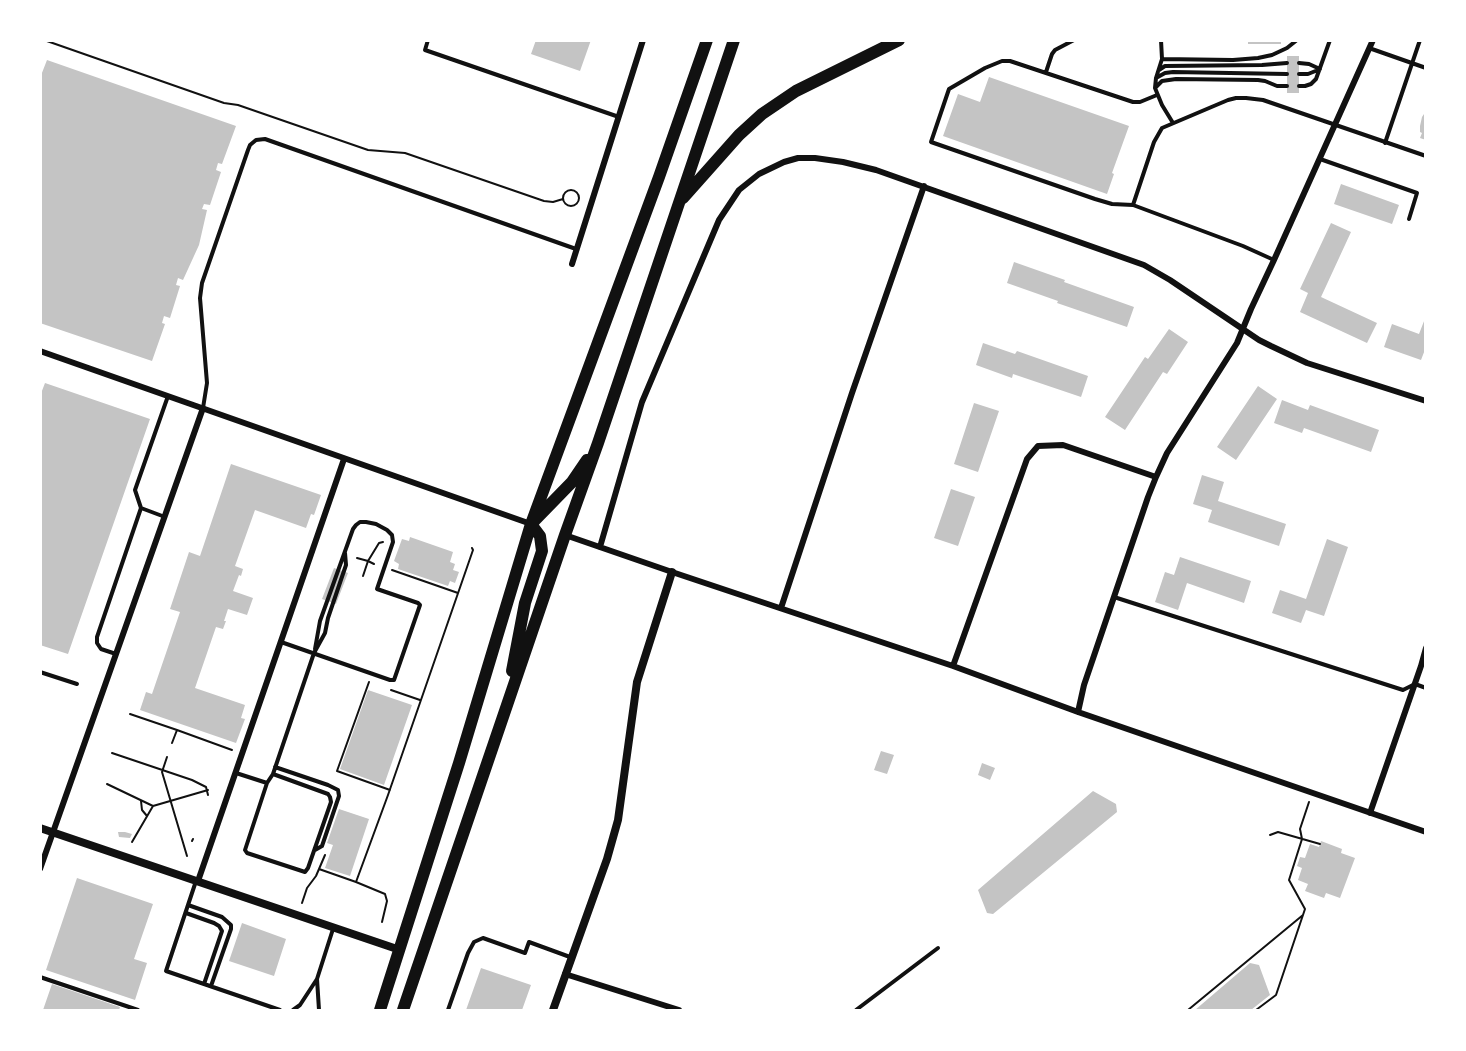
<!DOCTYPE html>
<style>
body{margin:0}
#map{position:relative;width:1466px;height:1051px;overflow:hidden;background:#fff;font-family:"Exo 2",sans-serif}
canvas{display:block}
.frame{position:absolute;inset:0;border:42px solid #fff;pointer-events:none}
</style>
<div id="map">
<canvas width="1466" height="1051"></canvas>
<div class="frame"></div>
</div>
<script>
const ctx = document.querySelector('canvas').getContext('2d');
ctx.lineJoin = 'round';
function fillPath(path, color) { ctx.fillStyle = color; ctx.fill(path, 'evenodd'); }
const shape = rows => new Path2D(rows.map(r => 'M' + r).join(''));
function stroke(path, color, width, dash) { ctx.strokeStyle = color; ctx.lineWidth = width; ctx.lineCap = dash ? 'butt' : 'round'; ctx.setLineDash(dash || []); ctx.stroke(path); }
fillPath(shape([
 [536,40,591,40,580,71,531,54],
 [1248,40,1281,40,1281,44,1248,44],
 [1287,56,1299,56,1299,93,1287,93],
 [47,60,236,126,222,164,218,163,216,170,221,172,210,205,204,204,202,209,207,210,199,245,183,280,178,278,176,285,180,286,170,318,164,316,162,323,165,324,152,361,40,323,40,78],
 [989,77,1129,126,1112,173,1114,174,1107,194,943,136,958,94,980,102],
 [1426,111,1426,140,1420,138,1422,133,1420,132,1420,126,1422,117],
 [1341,184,1399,205,1392,224,1334,204],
 [1331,223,1351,232,1321,297,1377,323,1367,343,1300,312,1308,293,1300,289],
 [1014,262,1065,280,1064,282,1134,307,1127,327,1057,303,1058,301,1007,283],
 [1426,316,1426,347,1421,360,1384,347,1392,324,1419,334],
 [1169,329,1188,342,1167,374,1163,372,1125,430,1105,417,1145,357,1148,359],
 [983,343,1015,354,1017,351,1088,376,1081,397,1013,374,1012,378,976,365],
 [45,383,150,419,68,654,40,645,40,396],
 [1258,386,1277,399,1236,460,1217,447],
 [1282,400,1308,410,1310,405,1379,430,1371,452,1304,428,1302,433,1274,423],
 [974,403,999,411,978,472,954,464],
 [231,464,321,495,314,515,311,514,306,528,255,510,235,566,243,569,241,576,239,575,233,591,253,598,247,615,228,609,224,621,226,621,223,629,216,627,195,688,245,705,241,718,245,719,236,743,140,710,146,692,152,694,180,612,170,609,189,552,200,556],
 [1202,475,1224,482,1218,501,1286,524,1279,546,1208,522,1212,510,1193,504],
 [951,489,975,497,958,546,934,538],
 [410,537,453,552,450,562,455,564,453,570,459,572,455,583,450,581,448,586,398,569,399,564,394,561,402,539,409,541],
 [1327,539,1348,547,1324,616,1306,610,1301,623,1272,613,1280,590,1306,599],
 [1180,557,1251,581,1244,603,1187,583,1178,610,1155,602,1165,572,1174,575],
 [334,568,348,573,336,604,322,599],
 [368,690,412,705,384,785,340,769],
 [881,751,894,755,887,774,874,770],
 [982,763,995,768,990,780,978,775],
 [1093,791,1116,804,1117,812,993,914,987,913,978,890],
 [339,809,369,819,350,876,325,868,333,845,327,843],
 [118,832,125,832,132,834,130,838,119,837],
 [1321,841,1342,849,1341,853,1355,858,1340,898,1326,893,1324,898,1305,891,1308,884,1298,880,1302,868,1297,866,1300,857,1305,858,1310,844,1319,847],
 [77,878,153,904,134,959,147,963,135,1000,46,970],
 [242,923,286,939,274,976,229,961],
 [1250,963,1259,965,1270,995,1251,1010,1195,1010],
 [481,968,531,985,522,1010,466,1010],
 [52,984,120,1007,119,1010,43,1010]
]), '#c4c4c4');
stroke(shape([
 [44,40,224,103,238,105,368,150,405,153,544,201,553,202,563,199],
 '563 198a8 8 0 1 1 16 0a8 8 0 1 1-16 0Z',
 [357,558,368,561,379,543,383,542],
 [392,570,458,593],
 [363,576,368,561,374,564],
 [369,682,337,771,390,790],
 [391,690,420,700],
 [130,714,177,730],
 [172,743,177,730,232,750],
 [112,753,192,780,206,787,208,795],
 [167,757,162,772,187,856],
 [107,784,153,806,132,842],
 [141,801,142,810,147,816],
 [153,806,208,790],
 [1270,835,1278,832,1320,844],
 [192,841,193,839],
 [319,869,356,882],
 [302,903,307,888,316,876,325,855],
 [382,922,387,901,385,894,356,882,388,795,473,550,472,548],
 [1188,1010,1303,915],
 [1256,1010,1276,995,1305,909,1289,880,1302,839,1300,829,1309,802]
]), '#111', 2);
stroke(shape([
 [428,40,425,50,619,117],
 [1161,40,1162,59,1156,78,1155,88,1162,105,1173,123],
 [1369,48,1426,68],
 [1162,59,1233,60,1258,58,1272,55,1287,48,1297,40],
 [1299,63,1309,64,1320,69],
 [1159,70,1165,66,1262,65,1287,63],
 [1046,72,1052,54,1055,50,1074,40],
 [1299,74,1308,74,1318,70],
 [1156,78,1165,73,1173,72,1287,74],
 [1299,86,1305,86,1311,84,1316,79,1330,40],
 [1155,88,1162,81,1176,79,1258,80,1265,81,1277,86,1287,86],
 [1157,95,1140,102,1133,102,1010,61,1002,61,985,68,949,89,931,142,1095,199,1112,204,1133,205,1243,246,1274,260],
 [1385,143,1420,40],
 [1320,159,1417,193,1409,219],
 [1133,205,1154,142,1162,128,1228,100,1236,98,1246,98,1263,100,1426,156],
 [203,408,207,383,200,298,202,283,248,150,250,145,256,140,265,139,576,249],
 [141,508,165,517],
 [1114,597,1403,690,1415,684,1426,688],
 [281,642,390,680,394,680,420,605,418,603,377,589,393,542,392,535,387,530,376,524,366,522,360,522,356,525,353,529,320,621,315,649],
 [116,654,101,649,97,643,97,637,141,508,135,490,168,396],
 [40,672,77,684],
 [275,767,328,785,338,790,339,796,322,846,315,850],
 [236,773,267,783],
 [273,774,267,783,245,850,247,853,305,872,308,868,331,802,330,797,328,794,273,774,314,653,325,633,328,618,346,565,345,553],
 [196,881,166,971,280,1010],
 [188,905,222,917,231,925,231,929,211,986],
 [186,913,214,923,219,926,222,931,204,984],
 [40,977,138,1010],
 [293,1010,300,1005,317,979],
 [319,1010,317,979,333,929],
 [448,1010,468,953,474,942,483,938,525,953,529,942,570,957],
 [856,1010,938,948]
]), '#111', 4);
stroke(shape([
 [572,264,643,40],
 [40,351,531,524],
 [565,535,672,572,953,666,1078,712,1426,832],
 [600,547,642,402,719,220,739,190,759,174,784,162,798,158,815,158,843,162,876,170,1144,265,1170,280,1259,340,1271,346,1307,363,1426,401],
 [781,608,852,393,924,186],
 [953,666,1027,459,1038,446,1063,445,1156,477],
 [1078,712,1084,685,1148,497,1156,477,1167,453,1237,343,1251,309,1274,260,1373,40],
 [1370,813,1421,666,1426,648],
 [40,869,203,408],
 [198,881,344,459],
 [565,974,679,1010]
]), '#111', 6);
stroke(shape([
 [40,828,400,950],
 [553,1010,607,859,618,820,637,682,672,572]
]), '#111', 8);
stroke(shape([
 [683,198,739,135,762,114,796,91,899,40],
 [534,521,572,482,587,460],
 [512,671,525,603,542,551,540,536,531,524],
 [380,1010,459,763,531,524,659,177,707,40],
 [403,1010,565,535,598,443,734,40]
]), '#111', 12);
</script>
